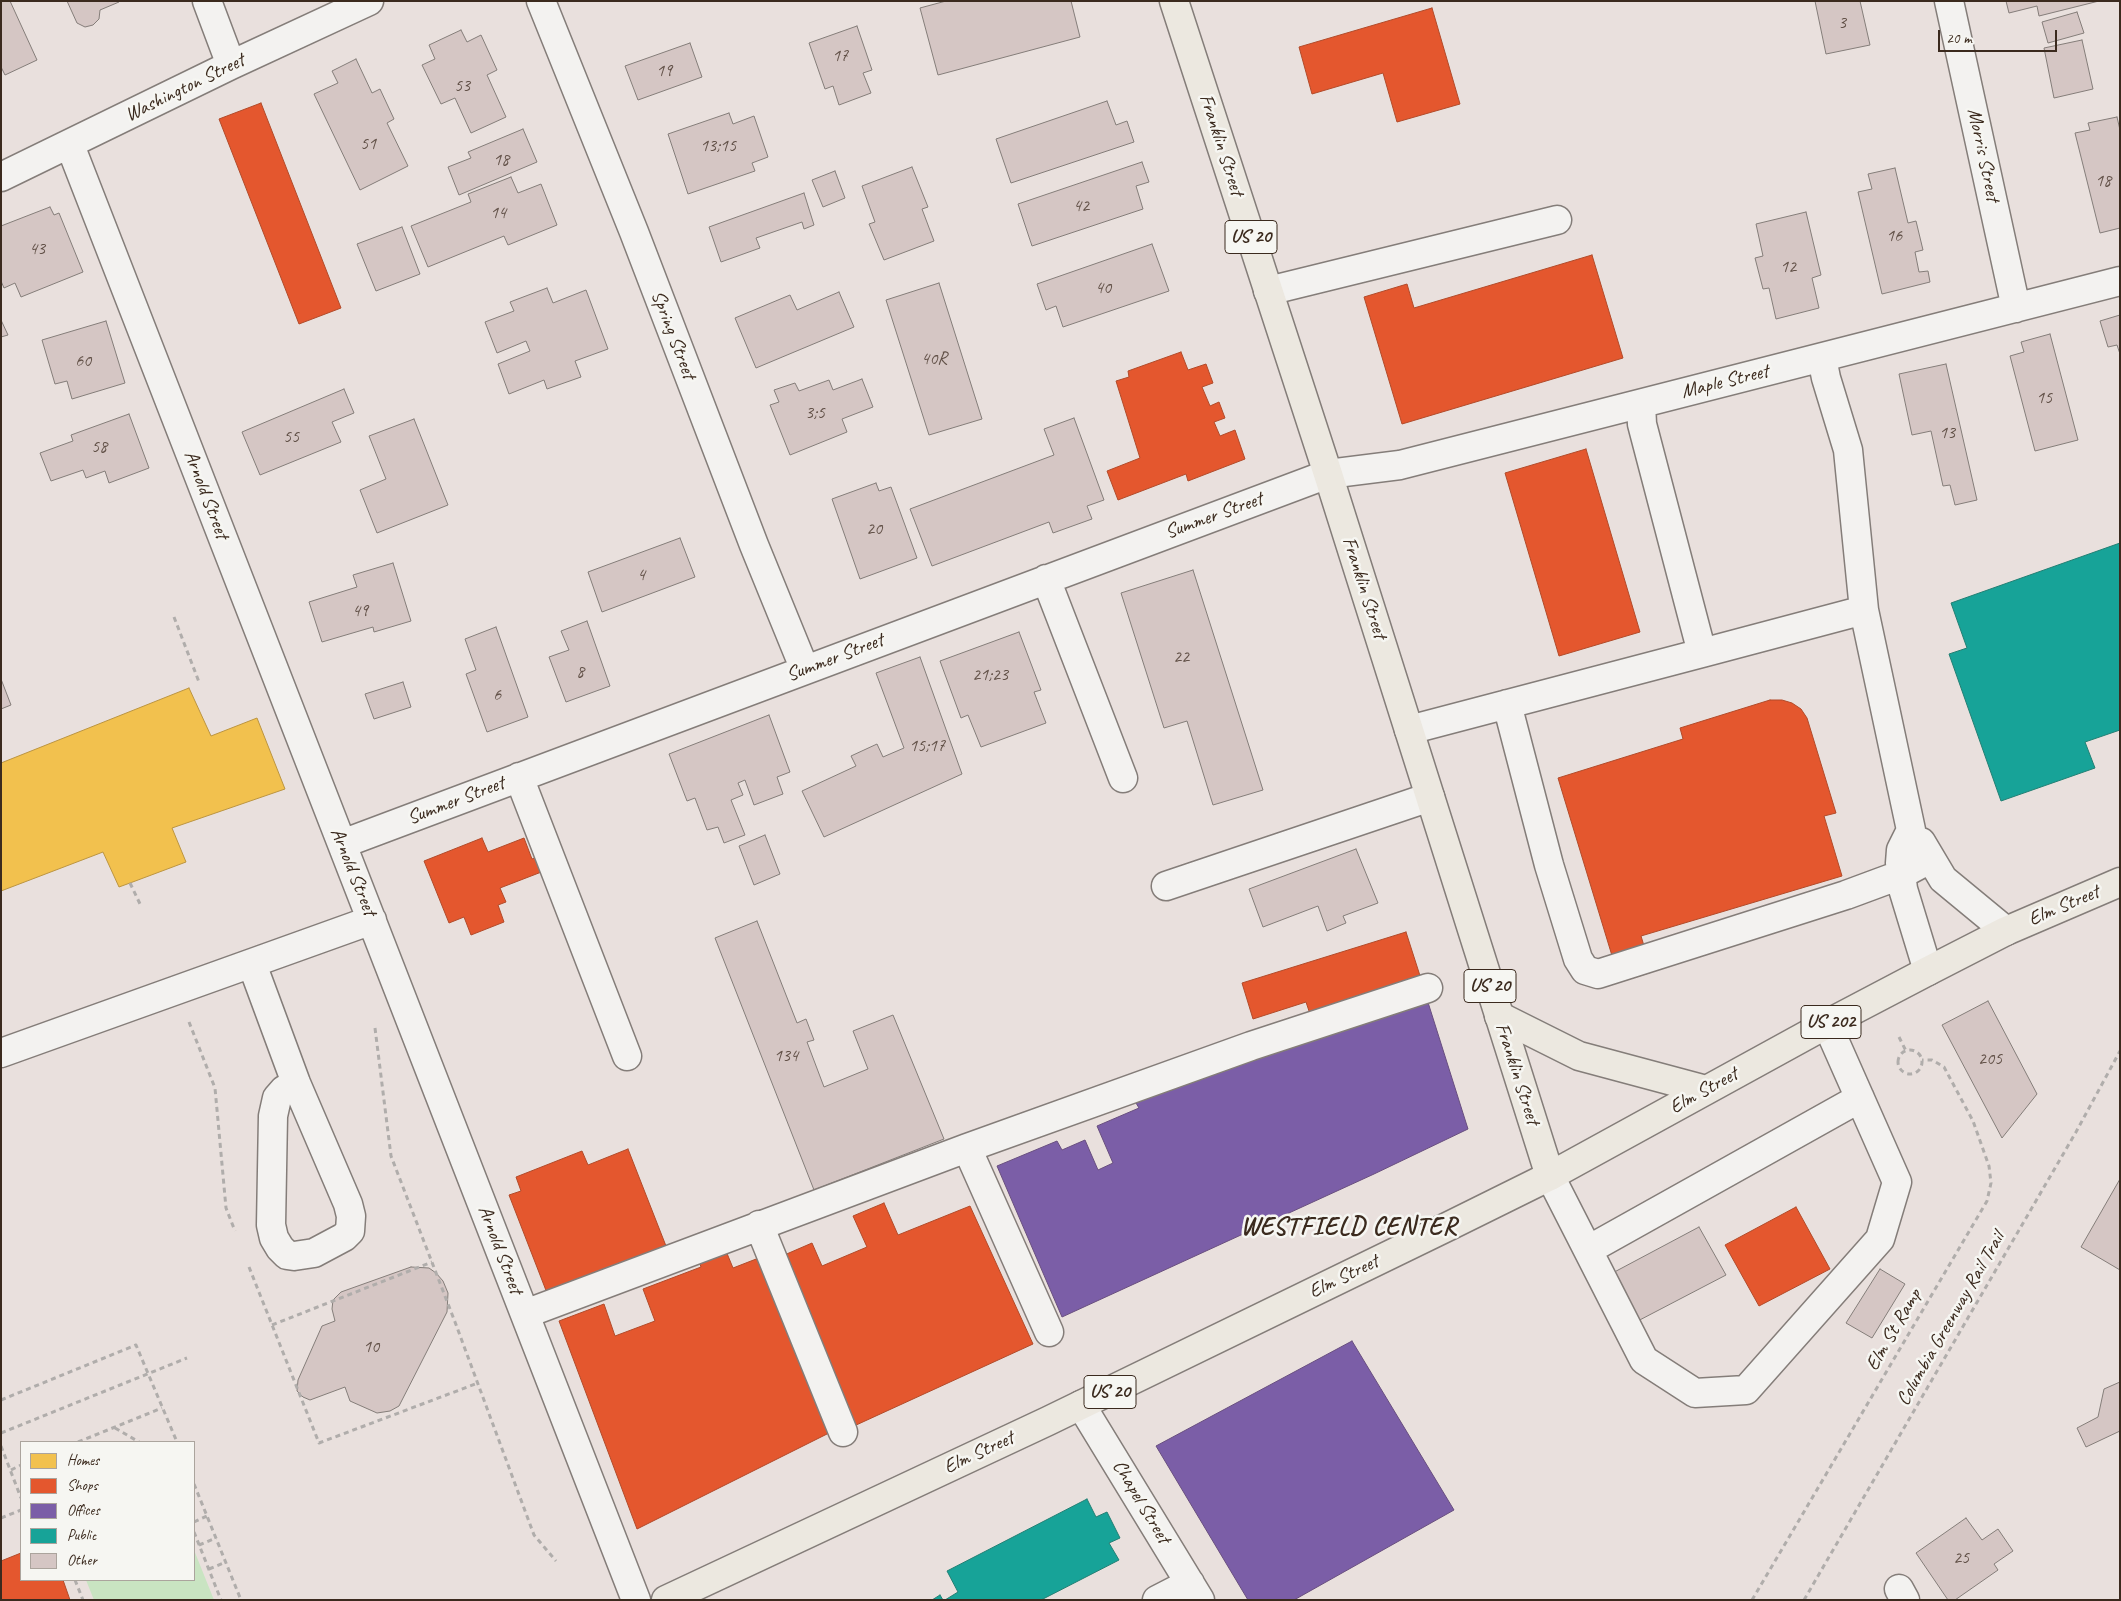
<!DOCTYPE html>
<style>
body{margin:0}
#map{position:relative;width:2121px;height:1601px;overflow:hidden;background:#e9e0dd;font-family:Caveat,sans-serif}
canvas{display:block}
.frame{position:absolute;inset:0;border:2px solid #3b2a1e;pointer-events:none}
.legend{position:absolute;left:20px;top:1441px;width:175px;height:140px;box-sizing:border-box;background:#f6f6f2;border:1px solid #aba49d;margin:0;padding:6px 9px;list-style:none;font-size:15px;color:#3b2a1e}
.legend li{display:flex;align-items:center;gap:10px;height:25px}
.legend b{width:25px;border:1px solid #aba49d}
.scale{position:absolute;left:1938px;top:30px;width:119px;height:22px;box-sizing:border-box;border:2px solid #3b2a1e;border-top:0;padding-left:6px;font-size:15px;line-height:18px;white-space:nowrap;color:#3b2a1e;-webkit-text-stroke:4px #f6f6f2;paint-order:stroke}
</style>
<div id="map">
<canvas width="2121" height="1601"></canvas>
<div class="frame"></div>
<ul class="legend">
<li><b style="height:14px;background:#f2c14e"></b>Homes</li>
<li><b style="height:14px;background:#e4572e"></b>Shops</li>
<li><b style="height:14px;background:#7b5ea7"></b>Offices</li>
<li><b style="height:14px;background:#17a398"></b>Public</li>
<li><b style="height:14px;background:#d5c6c4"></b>Other</li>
</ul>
<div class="scale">20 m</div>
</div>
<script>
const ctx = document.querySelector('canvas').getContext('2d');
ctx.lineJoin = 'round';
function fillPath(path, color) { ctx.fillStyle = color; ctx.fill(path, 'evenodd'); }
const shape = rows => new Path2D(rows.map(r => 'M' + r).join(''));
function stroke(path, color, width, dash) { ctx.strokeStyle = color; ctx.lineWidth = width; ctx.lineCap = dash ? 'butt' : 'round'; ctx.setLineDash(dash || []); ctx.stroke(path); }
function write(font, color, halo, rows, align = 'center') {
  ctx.font = font + ' Caveat,sans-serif'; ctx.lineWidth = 5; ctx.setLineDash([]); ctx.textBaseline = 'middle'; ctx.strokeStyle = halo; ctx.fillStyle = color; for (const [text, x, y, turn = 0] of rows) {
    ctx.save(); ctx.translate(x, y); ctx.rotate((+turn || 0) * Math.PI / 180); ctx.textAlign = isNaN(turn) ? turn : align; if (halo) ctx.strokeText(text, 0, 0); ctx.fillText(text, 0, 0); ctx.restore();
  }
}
fillPath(shape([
 [194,1550,214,1600,94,1600,86,1580,194,1580]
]), '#c9e4c2');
const homes = shape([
 [189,688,211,736,257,718,285,789,172,828,186,862,130,883,119,887,103,852,1,891,1,763,189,688]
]);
fillPath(homes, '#f2c14e');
stroke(homes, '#bb9440', 1);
const shops = shape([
 [1432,8,1460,104,1397,122,1383,73,1312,94,1299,47,1432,8],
 [261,103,341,308,299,324,219,119,261,103],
 [1592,255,1623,358,1402,424,1364,297,1407,284,1414,308,1592,255],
 [1181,352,1188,370,1206,364,1213,383,1202,387,1210,406,1219,402,1225,418,1214,422,1220,436,1235,430,1245,459,1188,481,1186,474,1118,500,1107,471,1140,458,1116,381,1129,377,1128,371,1181,352],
 [1586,449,1640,632,1559,656,1505,473,1586,449],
 [1770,700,1782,700,1792,703,1801,709,1807,718,1836,813,1824,816,1842,876,1641,936,1652,972,1620,982,1558,778,1683,739,1680,728,1770,700],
 [482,838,488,852,524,838,532,859,539,856,544,871,500,888,506,902,498,905,504,922,471,935,464,917,449,923,424,861,482,838],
 [1406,932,1422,982,1311,1017,1306,1002,1253,1019,1242,983,1406,932],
 [628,1149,666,1246,547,1293,509,1195,521,1191,516,1177,582,1151,588,1165,628,1149],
 [884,1203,898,1235,970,1206,1033,1344,854,1426,782,1256,812,1243,822,1266,867,1247,853,1216,884,1203],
 [1796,1207,1830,1269,1759,1306,1725,1245,1796,1207],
 [726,1251,733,1268,769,1254,835,1430,637,1529,559,1321,604,1304,615,1336,655,1321,643,1289,701,1267,699,1261,726,1251],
 [21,1553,21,1580,63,1580,70,1600,1,1600,1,1561,21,1553]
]);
fillPath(shops, '#e4572e');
stroke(shops, '#b14a29', 1);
const offices = shape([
 [1426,996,1468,1129,1374,1174,1062,1317,997,1166,1057,1141,1062,1150,1085,1140,1098,1170,1113,1163,1097,1126,1139,1108,1136,1103,1319,1031,1426,996],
 [1352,1341,1454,1510,1294,1600,1248,1600,1156,1446,1352,1341]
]);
fillPath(offices, '#7b5ea7');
stroke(offices, '#684e7e', 1);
const public = shape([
 [2120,543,2120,730,2085,742,2095,768,2001,801,1949,654,1967,648,1951,603,2120,543],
 [1087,1499,1096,1517,1107,1512,1120,1538,1109,1543,1119,1560,1041,1600,945,1600,958,1592,947,1571,1087,1499],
 [940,1595,943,1600,932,1600,940,1595]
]);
fillPath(public, '#17a398');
stroke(public, '#227f73', 1);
const building = shape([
 [1,1,10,1,37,60,5,75,1,67,1,1],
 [67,1,118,1,119,2,100,10,99,19,93,25,85,27,77,23,67,1],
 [946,1,1071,1,1080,37,938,75,920,8,946,1],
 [1815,1,1860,1,1870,45,1826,54,1815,1],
 [2006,1,2099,1,2039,16,2037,6,2009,13,2006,1],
 [2077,12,2084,33,2048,43,2042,22,2077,12],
 [857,26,872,70,863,73,871,93,839,105,833,86,825,89,809,43,857,26],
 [461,30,467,42,481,35,497,70,487,75,506,117,471,133,455,98,441,104,422,65,435,59,429,45,461,30],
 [2082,40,2093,89,2054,98,2044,48,2082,40],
 [690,43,702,77,638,100,625,66,690,43],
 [356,59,372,93,380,89,394,119,387,123,408,166,360,190,314,94,338,83,332,71,356,59],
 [1107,101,1116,125,1127,121,1134,142,1011,183,996,139,1107,101],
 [729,113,733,124,754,116,768,157,752,163,755,171,688,194,668,134,729,113],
 [2117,117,2120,130,2120,228,2100,233,2075,133,2090,130,2088,123,2117,117],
 [523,129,537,162,459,195,448,167,471,158,468,152,523,129],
 [1142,162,1149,182,1136,186,1143,209,1032,246,1018,204,1142,162],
 [912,167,928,207,922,209,934,241,884,260,869,224,875,222,862,186,912,167],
 [1895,168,1908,223,1916,221,1923,250,1915,252,1919,272,1928,271,1930,282,1882,294,1858,192,1872,189,1868,174,1895,168],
 [835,171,845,198,823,207,812,180,835,171],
 [511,177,518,193,541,184,557,225,508,245,504,236,428,267,411,226,471,202,468,194,511,177],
 [804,193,814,225,804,229,802,222,756,238,760,248,721,262,709,227,804,193],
 [50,207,54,215,59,213,83,272,21,297,15,283,4,288,1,281,1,226,50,207],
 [1806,212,1821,275,1812,278,1819,308,1776,319,1769,288,1763,289,1755,258,1763,256,1756,224,1806,212],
 [402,227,420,274,376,291,357,244,402,227],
 [1152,244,1169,291,1063,327,1056,306,1046,310,1037,284,1152,244],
 [939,283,982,419,929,435,886,300,939,283],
 [547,288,553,303,586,290,608,349,575,361,581,377,547,389,544,380,509,394,498,364,530,351,526,341,497,353,485,322,514,311,510,302,547,288],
 [839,292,854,327,756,368,735,318,790,295,797,310,839,292],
 [2120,315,2120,354,2117,345,2108,347,2100,321,2120,315],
 [1,320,8,335,1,337,1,320],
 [106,321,125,383,72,399,67,381,55,384,42,340,106,321],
 [2050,334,2078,440,2035,451,2010,356,2024,352,2021,342,2050,334],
 [1946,364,1977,500,1955,505,1950,485,1943,486,1931,431,1912,435,1899,374,1946,364],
 [862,379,873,407,842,419,847,432,790,455,770,405,779,402,774,390,795,383,799,391,829,380,833,390,862,379],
 [344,389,354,413,332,422,341,442,260,475,242,432,344,389],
 [129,414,149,468,109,483,105,471,86,478,83,470,51,481,40,453,73,441,71,435,129,414],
 [1074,418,1104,500,1087,506,1092,519,1053,533,1049,522,932,566,910,509,1054,455,1044,429,1074,418],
 [414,419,448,505,377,533,360,490,386,479,369,436,414,419],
 [876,483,879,491,891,487,917,558,860,579,832,499,876,483],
 [680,538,695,577,602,612,588,572,680,538],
 [393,563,411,621,374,632,373,627,322,642,309,602,357,587,353,575,393,563],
 [1193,570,1263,790,1213,805,1187,721,1164,728,1121,593,1193,570],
 [587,621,610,686,566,702,549,657,569,650,561,631,587,621],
 [496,627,528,717,487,732,466,674,476,670,465,639,496,627],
 [1019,632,1041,690,1034,692,1046,723,981,747,968,715,961,718,940,661,1019,632],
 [920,657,962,774,824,837,802,791,856,766,851,756,877,744,883,757,904,748,876,673,920,657],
 [1,679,11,705,1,709,1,679],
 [403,682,411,707,374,719,365,694,403,682],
 [769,715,790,772,777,777,783,794,754,805,745,780,738,783,743,795,731,800,745,835,724,843,718,827,707,830,695,798,687,801,669,754,769,715],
 [765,835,780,874,754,885,739,846,765,835],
 [1356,849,1378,903,1343,916,1346,923,1327,931,1318,906,1263,927,1249,889,1356,849],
 [757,921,797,1023,806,1019,814,1040,807,1042,824,1087,868,1069,853,1031,893,1015,944,1139,814,1190,715,938,757,921],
 [1988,1001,2037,1094,2002,1138,1942,1025,1988,1001],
 [2120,1179,2120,1270,2081,1247,2120,1179],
 [1699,1227,1726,1275,1632,1324,1605,1277,1699,1227],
 [411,1267,429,1268,436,1273,443,1281,448,1293,447,1312,399,1406,390,1411,377,1413,350,1401,345,1387,310,1400,303,1397,297,1391,298,1380,322,1326,335,1321,332,1309,333,1300,341,1292,411,1267],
 [1880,1269,1905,1284,1872,1338,1846,1323,1880,1269],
 [2120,1382,2120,1431,2086,1447,2077,1428,2098,1417,2104,1389,2120,1382],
 [1966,1518,1982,1540,1998,1529,2013,1551,1994,1564,1998,1570,1955,1600,1948,1600,1916,1553,1966,1518]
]);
fillPath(building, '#d5c6c4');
stroke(building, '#847d79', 1);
const minor = shape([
 [207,1,231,65],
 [541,1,634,232,754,545,805,670],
 [1949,1,2016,308],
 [70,145,636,1600],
 [1,177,231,65,369,1],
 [1268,291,1557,220],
 [1822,358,1826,378,1848,450,1864,610],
 [1641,404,1642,424,1702,653,1864,610,1911,830,1901,850,1900,863,1903,889,1928,971],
 [1046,579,1123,778],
 [1507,704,1549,865,1578,959,1585,970,1598,974,1846,895,1900,875,1930,859],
 [1409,730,1702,653],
 [519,777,627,1056],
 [1921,842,1943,879,2006,931],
 [342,844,1328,474,1400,465,2120,281],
 [1166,886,1430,797],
 [252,964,296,1083,348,1204,351,1216,350,1231,344,1237,314,1253,294,1256,287,1255,280,1248,274,1238,271,1225,273,1116,277,1098,284,1090,296,1083],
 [1,1053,372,920],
 [967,1148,1049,1332],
 [1550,1176,1644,1360,1695,1393,1746,1390,1880,1239,1897,1182,1827,1024],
 [759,1225,843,1432],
 [1588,1250,1860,1098],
 [525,1314,967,1148,1251,1046,1428,988],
 [1081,1405,1200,1600],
 [1899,1589,1905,1600],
 [1157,1600,1190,1583]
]);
const major = shape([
 [1174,1,1328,474,1550,1176]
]);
const highway = shape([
 [1499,1016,1579,1056,1706,1090],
 [666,1600,1048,1421,1451,1225,1550,1176,1827,1024,1928,971,2006,931,2120,882]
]);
stroke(minor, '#847d79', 31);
stroke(major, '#847d79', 31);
stroke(highway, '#847d79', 31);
stroke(shape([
 [174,617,199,682],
 [130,883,141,906],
 [189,1022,215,1088,226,1208,235,1231],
 [375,1028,391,1156,455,1322,534,1535,556,1561],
 [1899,1037,1906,1051],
 '1898 1062a12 12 0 1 1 24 0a12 12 0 1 1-24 0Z',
 [249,1267,319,1443,478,1383],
 [272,1325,432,1262],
 [1,1400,136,1345,177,1442],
 [115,1428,139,1442],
 [1,1433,187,1358],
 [78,1442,162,1408],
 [1,1446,21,1498],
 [11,1470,21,1465],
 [194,1484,241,1600],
 [1,1518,21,1510],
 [194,1522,207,1516],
 [194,1532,221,1600],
 [199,1545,216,1538],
 [209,1569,226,1562],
 [75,1580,83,1600],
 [1752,1600,1987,1201,1991,1183,1989,1166,1973,1121,1944,1067,1932,1060,1922,1060],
 [1804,1600,2076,1132,2120,1051]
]), '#b0adab', 3, [5, 4]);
stroke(minor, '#f3f2f0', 28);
stroke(major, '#ece8e0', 28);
stroke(highway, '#ece8e0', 28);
write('18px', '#625148', null, [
 ["3",1842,23],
 ["17",840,56],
 ["19",664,71],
 ["53",462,86],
 ["51",368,144],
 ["13;15",718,146],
 ["18",501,160],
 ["18",2103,181],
 ["42",1081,206],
 ["14",498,213],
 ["16",1894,236],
 ["43",37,249],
 ["12",1788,267],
 ["40",1103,288],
 ["40R",934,359],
 ["60",83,361],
 ["15",2044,398],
 ["3;5",815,413],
 ["13",1947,433],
 ["55",291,437],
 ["58",99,447],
 ["20",874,529],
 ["4",641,575],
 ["49",360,611],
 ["22",1181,657],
 ["8",580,672],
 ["21;23",990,675],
 ["6",497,695],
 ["15;17",927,746],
 ["134",786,1056],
 ["205",1990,1059],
 ["10",371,1347],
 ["25",1961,1558]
]);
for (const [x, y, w] of [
 [1251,237,52],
 [1490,986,52],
 [1831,1022,60],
 [1110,1392,52]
]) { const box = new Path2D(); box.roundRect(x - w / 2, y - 16.5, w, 33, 4); ctx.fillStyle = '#f6f6f2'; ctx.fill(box); stroke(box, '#3b2a1e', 1); }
write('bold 19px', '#3b2a1e', null, [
 ["US 20",1251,237],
 ["US 20",1490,986],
 ["US 202",1831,1022],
 ["US 20",1110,1392]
]);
write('20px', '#3b2a1e', '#f6f6f2', [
 ["Washington Street",185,88,-26],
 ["Franklin Street",1221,145,72],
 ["Morris Street",1983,155,78],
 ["Spring Street",673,335,69],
 ["Maple Street",1725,382,-14],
 ["Arnold Street",206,495,69],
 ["Summer Street",1214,516,-20],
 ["Franklin Street",1364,588,72],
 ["Summer Street",835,658,-21],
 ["Summer Street",456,801,-21],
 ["Arnold Street",353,872,68],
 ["Elm Street",2064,906,-23],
 ["Franklin Street",1517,1074,72],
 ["Elm Street",1704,1091,-29],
 ["Arnold Street",500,1250,69],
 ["Elm Street",1344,1277,-26],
 ["Columbia Greenway Rail Trail",1951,1319,-60],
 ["Elm St Ramp",1894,1330,-60],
 ["Elm Street",979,1453,-25],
 ["Chapel Street",1141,1502,59]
]);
ctx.letterSpacing = '1px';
write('bold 25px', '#3b2a1e', '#f6f6f2', [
 ["WESTFIELD CENTER",1349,1227]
]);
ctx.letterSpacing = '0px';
</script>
